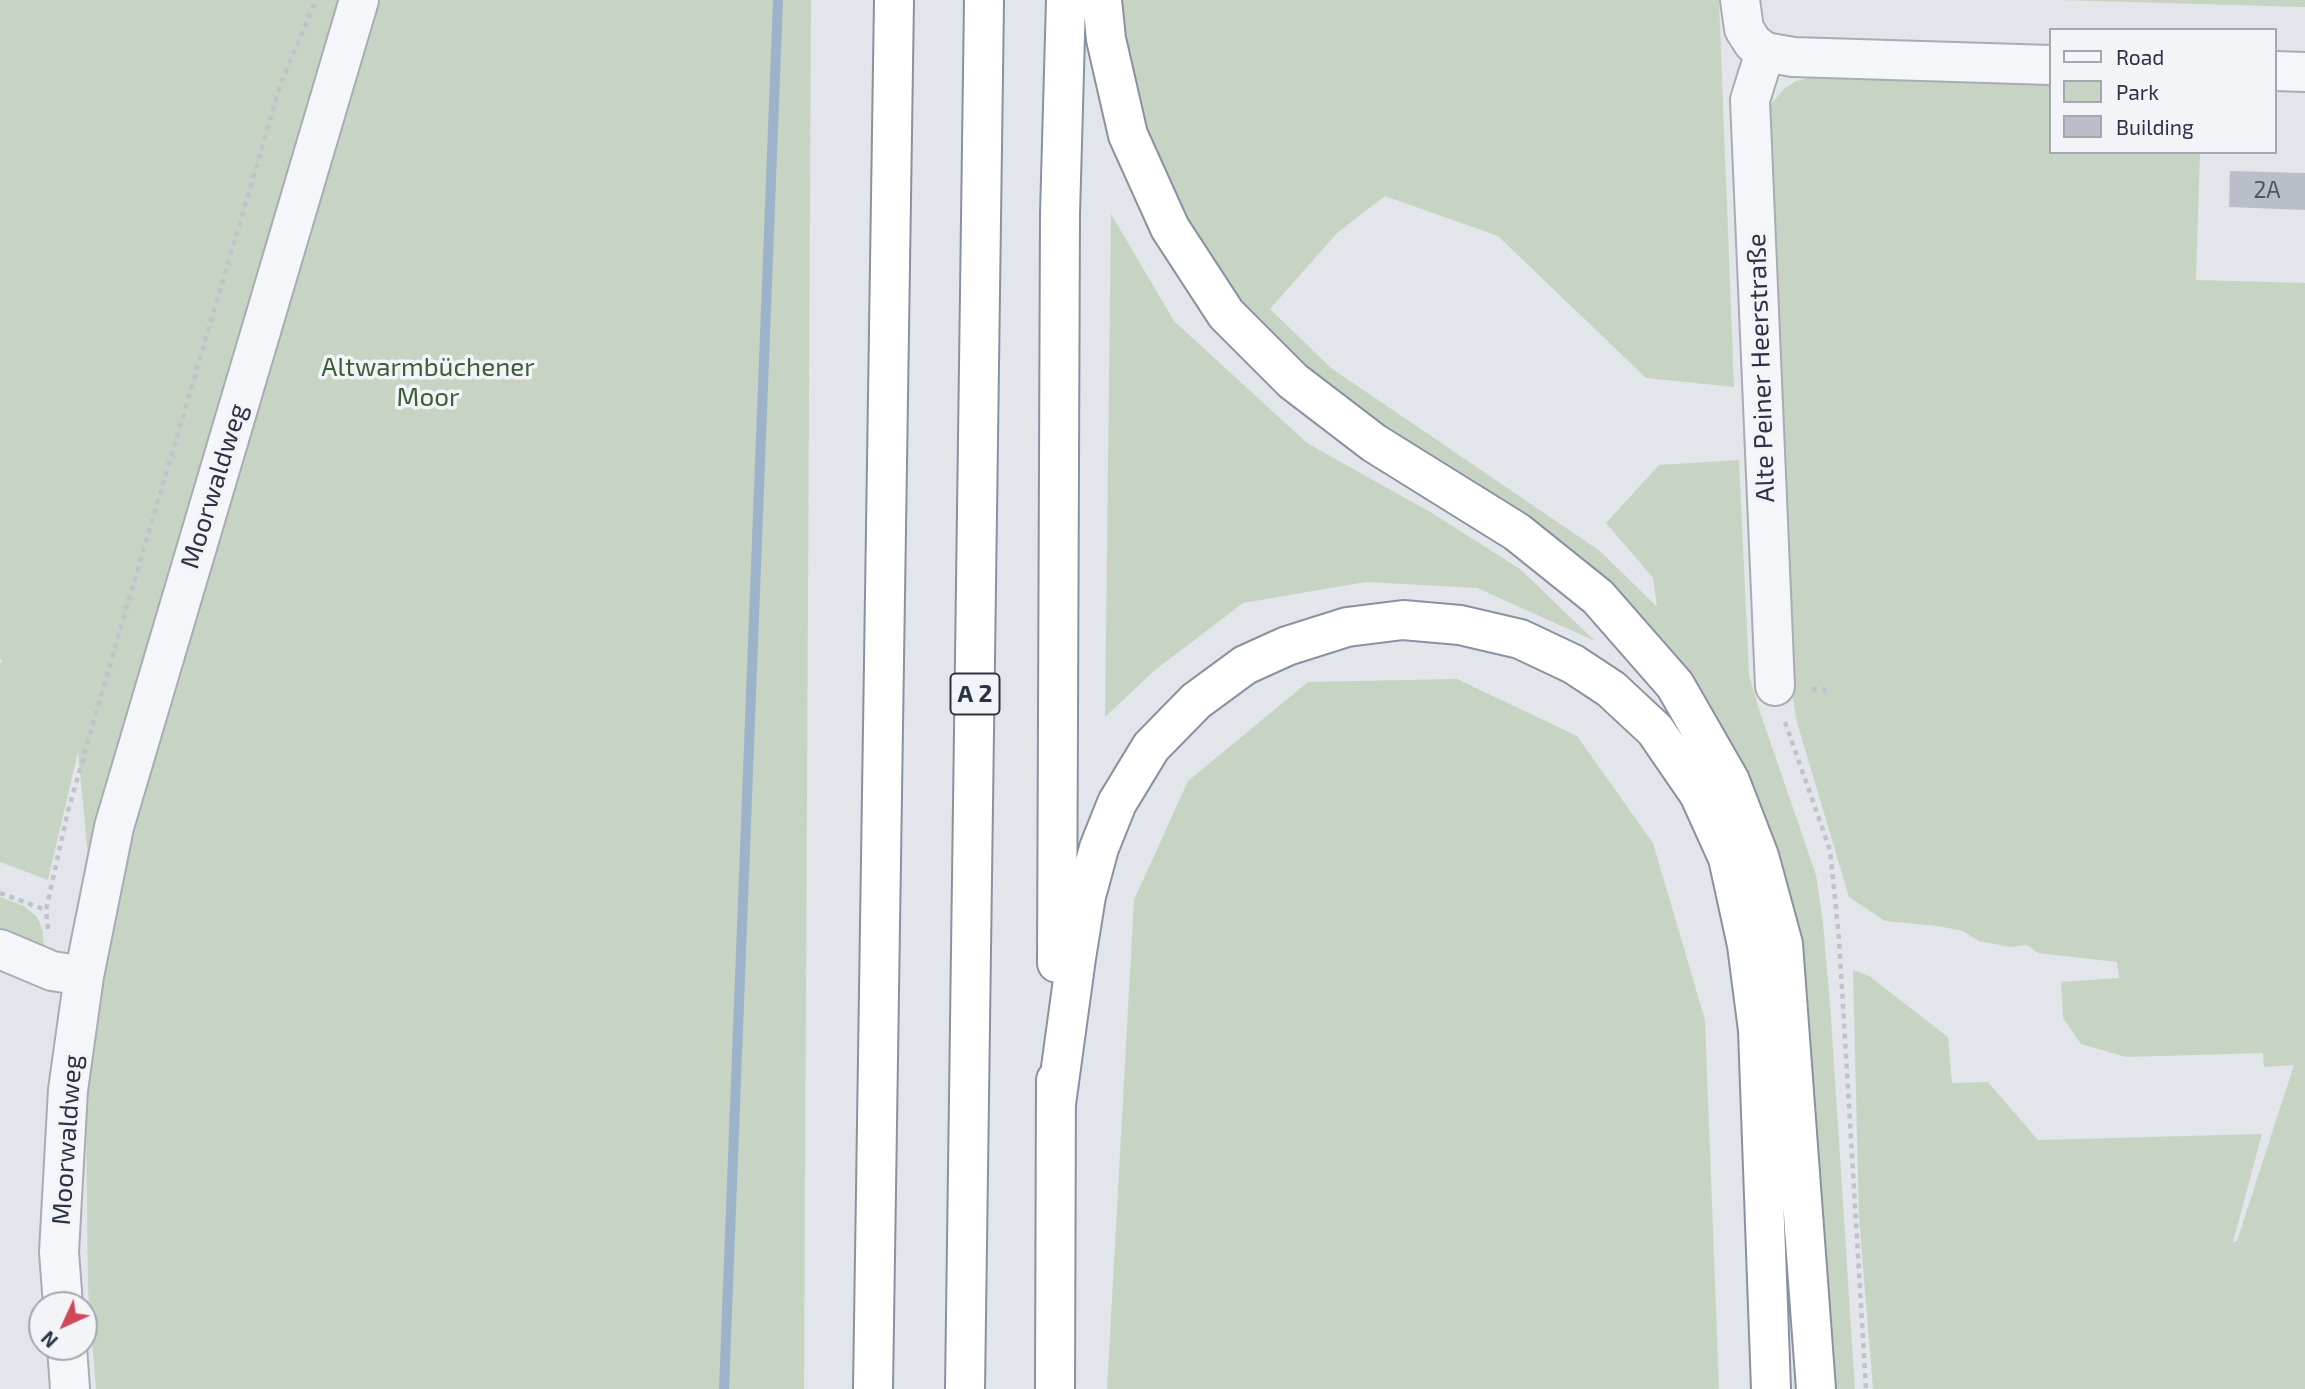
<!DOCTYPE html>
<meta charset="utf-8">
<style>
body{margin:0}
#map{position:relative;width:2305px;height:1389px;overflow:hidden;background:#e2e5ea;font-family:"Exo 2",sans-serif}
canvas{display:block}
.legend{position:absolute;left:2049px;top:28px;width:228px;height:126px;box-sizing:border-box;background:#f2f4f8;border:2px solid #a2a7b0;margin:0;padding:9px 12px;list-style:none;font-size:21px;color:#2a3343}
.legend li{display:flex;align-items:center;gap:14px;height:35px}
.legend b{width:35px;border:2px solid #a2a7b0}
.north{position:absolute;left:28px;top:1291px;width:70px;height:70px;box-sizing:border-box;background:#f2f4f8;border:2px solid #a2a7b0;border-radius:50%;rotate:225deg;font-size:19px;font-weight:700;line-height:28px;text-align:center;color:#2a3343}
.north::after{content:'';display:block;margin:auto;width:24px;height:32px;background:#cf485a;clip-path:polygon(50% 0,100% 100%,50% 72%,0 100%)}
</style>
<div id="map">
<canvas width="2305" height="1389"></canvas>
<ul class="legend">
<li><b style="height:9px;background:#f5f6f9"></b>Road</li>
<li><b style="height:19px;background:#c7d4c3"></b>Park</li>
<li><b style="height:19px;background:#b9bec8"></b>Building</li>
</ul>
<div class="north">N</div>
</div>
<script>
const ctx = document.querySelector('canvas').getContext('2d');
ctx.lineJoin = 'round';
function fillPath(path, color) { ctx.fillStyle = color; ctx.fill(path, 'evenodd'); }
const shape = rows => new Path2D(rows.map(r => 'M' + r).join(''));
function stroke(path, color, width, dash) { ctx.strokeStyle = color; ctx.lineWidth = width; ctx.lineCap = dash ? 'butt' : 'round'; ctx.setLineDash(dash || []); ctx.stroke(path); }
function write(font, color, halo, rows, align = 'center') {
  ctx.font = font + ' "Exo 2",sans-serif'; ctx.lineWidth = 7; ctx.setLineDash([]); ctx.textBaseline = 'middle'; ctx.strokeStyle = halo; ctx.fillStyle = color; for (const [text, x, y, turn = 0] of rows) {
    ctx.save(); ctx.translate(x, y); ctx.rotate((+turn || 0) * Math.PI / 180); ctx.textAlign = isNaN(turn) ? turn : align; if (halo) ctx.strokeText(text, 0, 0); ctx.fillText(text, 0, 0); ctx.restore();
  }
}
fillPath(shape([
 [0,0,811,0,804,1389,96,1389,88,1290,86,1108,101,992,78,752,48,880,0,862,0,664,2,660,0,659],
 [1117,0,1719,0,1734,387,1646,378,1498,236,1385,196,1337,233,1270,309,1331,368,1600,551,1657,607,1653,578,1606,523,1659,465,1739,460,1749,675,1759,709,1816,875,1823,923,1831,1017,1855,1389,1829,1389,1737,757,1714,714,1691,677,1662,640,1638,616,1304,373,1220,285,1146,154],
 [2060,0,2305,0,2305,7],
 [1809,78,2051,82,2051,152,2200,152,2196,280,2305,283,2305,1389,1873,1389,1859,1217,1853,970,1869,976,1948,1037,1952,1083,1988,1082,2038,1140,2262,1134,2233,1242,2237,1241,2294,1065,2264,1067,2263,1053,2126,1057,2081,1044,2063,1018,2061,982,2119,978,2117,962,2038,953,2027,945,2010,947,1979,941,1963,931,1938,926,1885,921,1849,897,1796,719,1790,679,1766,115,1770,105,1784,89,1796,81],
 [1111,214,1174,321,1307,443,1432,513,1520,569,1595,641,1477,588,1366,582,1243,603,1155,670,1105,717],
 [1457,679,1577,736,1653,843,1705,1020,1719,1389,1107,1389,1134,900,1188,781,1308,682],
 [0,897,24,906,37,917,42,929,45,952,0,933]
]), '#c7d4c3');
stroke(shape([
 [724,1389,778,0]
]), '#9db3ca', 10);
fillPath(shape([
 [2230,171,2305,173,2305,210,2229,207]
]), '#b9bec8');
const minor = shape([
 [1740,0,1744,29,1753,43,1765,52,1793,57,2051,65],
 [1765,52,1750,100,1775,686],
 [2275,71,2305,72],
 [0,949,52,971,84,976],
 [63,1305,59,1252,68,1090,84,976,114,827,359,0],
 [67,1347,70,1389]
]);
const highway = shape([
 [1102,0,1106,39,1128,135,1170,228,1226,314,1293,381,1374,443,1517,532,1598,597,1675,685,1730,781,1759,856,1783,944,1816,1389],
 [1057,963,1060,214,1066,0],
 [1056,1104,1076,958,1086,896,1099,848,1117,803,1151,747,1196,701,1245,665,1287,646,1347,627,1403,620,1460,625,1520,639,1573,664,1611,689,1655,730,1699,794,1728,858,1747,945,1758,1030,1771,1389],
 [873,1389,894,0],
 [965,1389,984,0],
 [1055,1389,1056,1080]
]);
stroke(minor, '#a7acb5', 42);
stroke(highway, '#8992a1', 42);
stroke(shape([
 [1812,689,1829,690],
 [1785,722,1830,850,1839,939,1866,1389],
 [0,893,46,910],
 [48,929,46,910,68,811,125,613,281,83,316,0]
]), '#c0c3ca', 4.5, [5, 5]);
stroke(minor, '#f5f6f9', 38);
stroke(highway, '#fff', 38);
write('23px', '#4e5664', null, [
 ["2A",2267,190]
]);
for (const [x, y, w] of [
 [975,694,49]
]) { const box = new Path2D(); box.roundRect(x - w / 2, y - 20.5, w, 41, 5); ctx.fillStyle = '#f2f4f8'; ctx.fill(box); stroke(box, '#2a3343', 2); }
write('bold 24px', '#2a3343', null, [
 ["A 2",975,694]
]);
write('26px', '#3e5e37', '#f2f4f8', [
 ["Altwarmbüchener",428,367],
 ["Moor",428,397]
]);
write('26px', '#2a3343', '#f2f4f8', [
 ["Alte Peiner Heerstraße",1761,368,-92],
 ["Moorwaldweg",214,486,-73],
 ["Moorwaldweg",67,1140,-86]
]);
</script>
